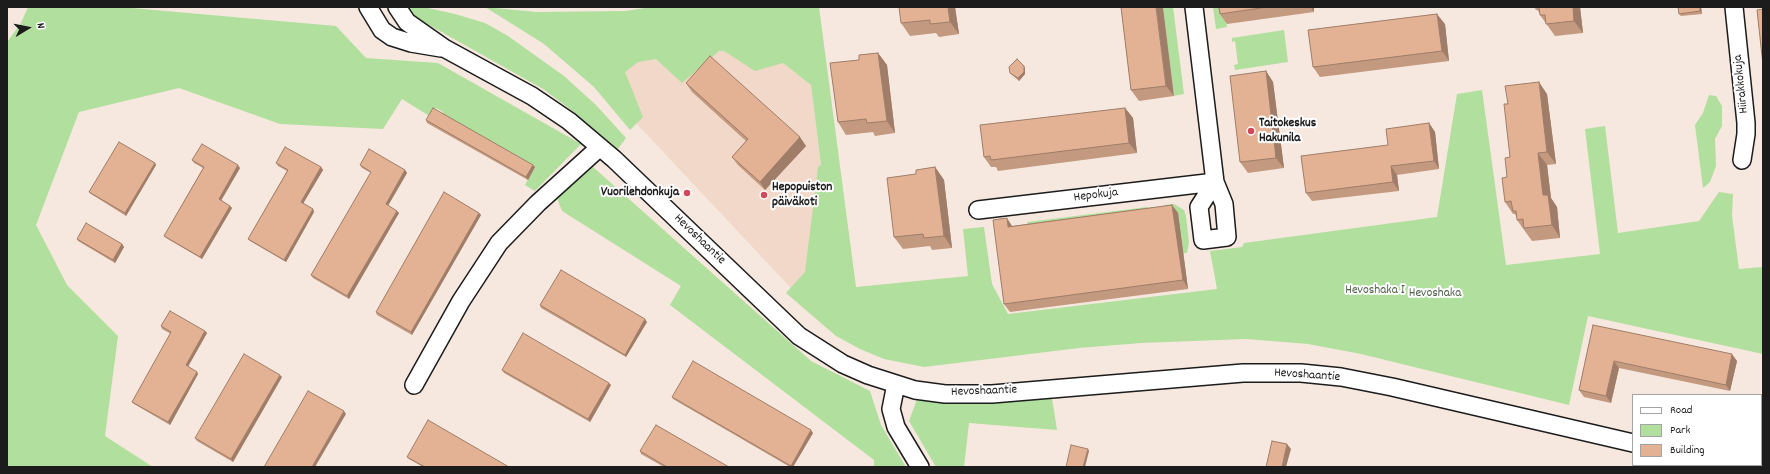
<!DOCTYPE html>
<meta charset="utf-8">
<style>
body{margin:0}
#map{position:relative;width:1770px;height:474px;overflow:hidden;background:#f7e8df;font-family:Dekko,sans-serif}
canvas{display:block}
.frame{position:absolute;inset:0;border:8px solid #1c1c1c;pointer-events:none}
.legend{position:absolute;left:1632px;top:394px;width:130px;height:72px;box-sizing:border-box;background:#fff;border:1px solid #a4a4a4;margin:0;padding:5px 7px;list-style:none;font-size:12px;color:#1c1c1c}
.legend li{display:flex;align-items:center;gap:8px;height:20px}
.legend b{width:20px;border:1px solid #a4a4a4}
.north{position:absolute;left:8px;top:8px;width:40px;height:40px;-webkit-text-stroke:3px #fff;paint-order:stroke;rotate:80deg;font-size:11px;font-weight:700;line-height:16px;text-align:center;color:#1c1c1c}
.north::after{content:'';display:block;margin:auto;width:14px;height:18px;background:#1c1c1c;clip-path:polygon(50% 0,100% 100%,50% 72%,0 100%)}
</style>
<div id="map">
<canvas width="1770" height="474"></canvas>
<div class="frame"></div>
<ul class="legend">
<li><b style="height:5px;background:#fff"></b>Road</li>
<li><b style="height:11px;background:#b1df9d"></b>Park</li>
<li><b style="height:11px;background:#e3b294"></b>Building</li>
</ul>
<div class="north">N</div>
</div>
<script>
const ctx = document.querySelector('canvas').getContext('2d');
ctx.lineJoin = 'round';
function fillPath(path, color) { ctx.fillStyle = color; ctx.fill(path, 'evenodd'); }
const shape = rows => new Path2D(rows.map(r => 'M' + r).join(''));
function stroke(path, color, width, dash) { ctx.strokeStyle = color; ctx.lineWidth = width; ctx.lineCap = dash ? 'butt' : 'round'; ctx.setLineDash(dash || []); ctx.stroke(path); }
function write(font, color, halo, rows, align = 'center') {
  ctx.font = font + ' Dekko,sans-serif'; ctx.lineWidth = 4; ctx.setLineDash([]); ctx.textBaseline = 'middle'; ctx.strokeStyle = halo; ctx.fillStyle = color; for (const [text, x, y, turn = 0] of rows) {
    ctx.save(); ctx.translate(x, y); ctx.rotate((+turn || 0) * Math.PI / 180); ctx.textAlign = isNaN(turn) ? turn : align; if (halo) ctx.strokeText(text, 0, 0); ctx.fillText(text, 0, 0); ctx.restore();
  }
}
fillPath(shape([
 [762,46,811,85,837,300,821,320,604,89,624,63]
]), '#f1d8c8');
fillPath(shape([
 [28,7,120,7,336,26,366,58,438,63,581,144,535,191,525,185,535,167,442,114,443,112,436,108,431,117,402,99,383,129,280,124,179,88,79,112,36,225,67,285,118,336,105,436,153,467,7,467,7,42,21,23],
 [409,7,423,7,455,14,485,23,508,36,564,76,596,105,626,138,618,149,574,112,543,89,422,21,411,13],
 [485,7,536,12,625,11,652,7,819,7,856,287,968,276,963,229,984,227,992,284,1008,314,1217,289,1210,251,1242,247,1244,243,1437,217,1457,94,1482,90,1506,265,1600,254,1585,129,1605,126,1618,233,1699,221,1719,192,1733,194,1732,216,1739,269,1763,267,1763,354,1588,316,1569,405,1361,354,1308,344,1246,339,1141,343,1079,348,924,367,884,359,860,349,836,336,786,293,805,272,818,167,821,165,811,85,783,63,755,71,724,51,719,51,682,83,656,59,638,62,625,72,643,117,630,130,594,87,544,44],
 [1163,7,1173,7,1184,94,1174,96],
 [1213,7,1225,7,1227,27,1216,29],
 [1284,30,1288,62,1235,70,1234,65,1238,64,1235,41,1232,42,1232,38],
 [1709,95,1716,96,1722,106,1722,126,1715,139,1716,166,1710,182,1703,188,1695,125,1703,113],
 [593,167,811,361,870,391,881,425,906,467,874,467,874,460,670,305,681,286,562,211,557,198],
 [1174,204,1184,210,1186,216,1189,242,1187,253,1183,253,1162,209,1164,205],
 [1147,207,1152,210,1029,233,1027,222],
 [1052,398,1057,430,969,423,964,467,936,467,909,421,917,399,993,402]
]), '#b1df9d');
const minor = shape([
 [368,7,382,30,392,37,411,43,441,48],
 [397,7,407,22,444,48,532,96,569,121,614,159,799,336,843,364,868,375,915,390,945,394,992,394,1243,373,1301,373,1341,377,1392,387,1633,443],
 [1734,7,1746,123,1746,134,1742,160],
 [1215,182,1224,204,1227,237,1203,240,1199,207,1215,182],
 [978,210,1215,182,1194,7],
 [896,384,891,409,896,427,920,467],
 [414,385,461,301,499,243,538,203,600,147],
 [1728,465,1736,467]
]);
stroke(minor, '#1c1c1c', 20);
stroke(minor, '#fff', 17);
fillPath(shape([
 [955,7,959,34,939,37,936,33,910,36,901,23],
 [1121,7,1174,96,1139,101,1131,90],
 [1219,7,1314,7,1314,12,1227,24,1220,14],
 [1534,7,1580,7,1583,33,1555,36,1540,15,1540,13,1537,10,1536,10],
 [1701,7,1702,14,1681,16,1679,14],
 [1445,24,1449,61,1320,77,1313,67],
 [878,53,887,65,895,133,875,136,873,132,846,135,838,122,859,60],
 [1024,66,1025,69,1025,74,1019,81,1012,75,1010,73],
 [1266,71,1273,82,1284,168,1248,173,1240,162],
 [686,83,806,146,765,190,738,165,732,157,746,141,692,92],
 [1547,94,1556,164,1547,165,1551,198,1557,207,1560,238,1532,241,1517,220,1517,218,1515,214,1513,214,1505,202,1510,157],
 [1125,108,1133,118,1137,153,998,171,996,167,991,167,984,157],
 [426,120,535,167,528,180,427,123],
 [1429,123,1435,132,1439,169,1397,175,1399,191,1312,201,1306,193,1388,145],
 [192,160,240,168,221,201,230,206,232,208,202,259,166,238,164,236,203,168,194,163],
 [155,163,156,165,126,216,91,194,89,192],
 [276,163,321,167,323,170,303,204,313,209,314,212,286,262,250,241,248,239,287,171,278,166],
 [360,165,405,170,407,173,388,206,399,213,349,299,313,278,311,275,371,173,362,168],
 [935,167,944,180,952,248,932,250,930,246,903,249,894,237,916,174],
 [1172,205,1178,213,1188,289,1010,312,1004,304,1012,226],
 [479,213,481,215,412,335,377,315,376,312],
 [77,239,122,244,124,247,115,263,78,241],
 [540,305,647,322,626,357,541,308],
 [1593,325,1737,361,1730,391,1619,368,1611,403,1584,397,1579,390],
 [161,326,205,331,207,333,188,367,197,372,198,374,170,425,134,404,132,402,171,334,162,329],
 [502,370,611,385,590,422,504,373],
 [282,377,233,462,197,441,195,438],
 [672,397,813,433,793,467,790,467,673,399],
 [640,451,729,467,664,467,641,454],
 [407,457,509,467,423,467,409,459]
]), '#c3997f');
fillPath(shape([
 [948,7,955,7,959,34,950,22],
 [1156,7,1163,7,1174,96,1166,86],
 [1311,7,1314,7,1314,12],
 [1573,7,1580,7,1583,33,1574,21],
 [1700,7,1701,7,1702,14,1700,11],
 [1437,14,1445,24,1449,61,1442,51],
 [878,53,887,65,895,133,887,121],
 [1024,66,1025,69,1025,74,1019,81,1018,78],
 [1266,71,1273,82,1284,168,1276,158],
 [1539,82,1547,94,1556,164,1547,152],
 [1125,108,1133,118,1137,153,1129,143],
 [1429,123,1435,132,1439,169,1434,161],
 [800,137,806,146,765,190,760,182],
 [1538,153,1547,165,1551,198,1557,207,1560,238,1552,225,1543,195],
 [155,163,156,165,126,216,125,213],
 [238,165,240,168,220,202,219,199],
 [533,165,535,167,528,180,526,177],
 [1391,166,1397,175,1399,191,1393,182],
 [321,167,323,170,302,205,301,202],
 [935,167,944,180,952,248,944,236],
 [405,170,407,173,387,207,386,204],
 [1172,205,1178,213,1188,289,1183,280],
 [230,206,232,208,202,259,200,257],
 [313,209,314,212,286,262,284,260],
 [397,211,399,213,349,299,347,296],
 [479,213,481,215,412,335,411,332],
 [1007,218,1012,226,1014,235,1008,227],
 [122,244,124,247,115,263,113,260],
 [645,319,647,322,626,357,625,355],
 [205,331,207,333,187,368,186,365],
 [1732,354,1737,361,1730,391,1726,385],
 [1614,361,1619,368,1611,403,1606,396],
 [197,372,198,374,170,425,168,422],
 [280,375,282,377,233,462,231,459],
 [609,383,611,385,590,422,588,419],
 [344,411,346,414,315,467,312,467],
 [811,430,813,433,793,467,791,467,791,466],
 [1287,444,1291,449,1286,467,1282,467],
 [1088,449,1089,451,1085,467,1083,467]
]), '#9f7d68');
const building = shape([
 [899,7,948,7,950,22,930,24,930,20,901,23,899,7],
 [1121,7,1156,7,1166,86,1131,90,1121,7],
 [1219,7,1267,7,1220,14,1219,7],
 [1539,7,1573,7,1574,21,1546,24,1545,15,1540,15,1539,7],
 [1678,7,1700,7,1700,11,1679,14,1678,7],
 [1763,9,1763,65,1757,10,1763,9],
 [1437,14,1442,51,1313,67,1308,30,1437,14],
 [878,53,887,121,867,123,866,119,838,122,830,63,859,60,859,55,878,53],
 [710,56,800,137,760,182,732,157,748,139,686,83,710,56],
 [1017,59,1024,66,1024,72,1018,78,1010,73,1009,67,1017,59],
 [1266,71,1276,158,1240,162,1230,76,1266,71],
 [1539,82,1547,152,1538,153,1543,195,1548,195,1552,225,1524,228,1523,219,1517,220,1516,211,1513,211,1511,201,1505,202,1502,178,1507,177,1505,158,1510,157,1504,104,1508,104,1505,86,1539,82],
 [433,108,533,165,526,177,426,120,433,108],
 [1125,108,1129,143,991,160,990,156,984,157,980,125,1125,108],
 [1429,123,1434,161,1391,166,1393,182,1306,193,1301,156,1388,145,1386,129,1429,123],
 [119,142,155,163,125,213,89,192,119,142],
 [202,144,238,165,219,199,230,206,200,257,164,236,204,167,192,160,202,144],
 [285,147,321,167,301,202,313,209,284,260,248,239,288,170,276,163,285,147],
 [369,149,405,170,386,204,397,211,347,296,311,275,371,172,360,165,369,149],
 [935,167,944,236,924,238,923,234,894,237,887,178,916,174,916,170,935,167],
 [444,192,479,213,411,332,376,312,444,192],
 [1172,205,1183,280,1004,304,993,220,1007,218,1008,227,1172,205],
 [86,223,122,244,113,260,77,239,86,223],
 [561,270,645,319,625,355,540,305,561,270],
 [170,311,205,331,186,365,197,372,168,422,132,402,171,332,161,326,170,311],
 [1593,325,1732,354,1726,385,1614,361,1606,396,1579,390,1593,325],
 [523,333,609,383,588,419,502,370,523,333],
 [244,354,280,375,231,459,195,438,244,354],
 [693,361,811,430,791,466,672,397,693,361],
 [308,391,344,411,312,467,264,467,308,391],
 [428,420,509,467,425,467,407,457,428,420],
 [656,425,729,467,667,467,640,451,656,425],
 [1272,441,1287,444,1282,467,1266,467,1272,441],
 [1071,445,1088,449,1083,467,1066,467,1071,445]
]);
fillPath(building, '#e3b294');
stroke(building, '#9f7d68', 1);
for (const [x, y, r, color] of [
 [1251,131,4,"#d1495b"],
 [687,193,4,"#d1495b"],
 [764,195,4,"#d1495b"]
]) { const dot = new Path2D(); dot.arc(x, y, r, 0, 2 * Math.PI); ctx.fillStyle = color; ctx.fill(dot); stroke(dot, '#fff', 1.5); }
write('13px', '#1c1c1c', '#fff', [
 ["Hiirakkokuja",1742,84,-96],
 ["Hepokuja",1096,196,-7],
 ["Hevoshaantie",699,240,44],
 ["Hevoshaantie",1307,376,4],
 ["Hevoshaantie",984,392,-2]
]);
write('bold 13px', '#1c1c1c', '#fff', [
 ["Taitokeskus",1259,124],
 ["Hakunila",1259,139],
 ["Hepopuiston",772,188],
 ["päiväkoti",772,203],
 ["Vuorilehdonkuja",679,193,"right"]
], 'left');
write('13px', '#506049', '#fff', [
 ["Hevoshaka I",1375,291],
 ["Hevoshaka",1435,294]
]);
</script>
